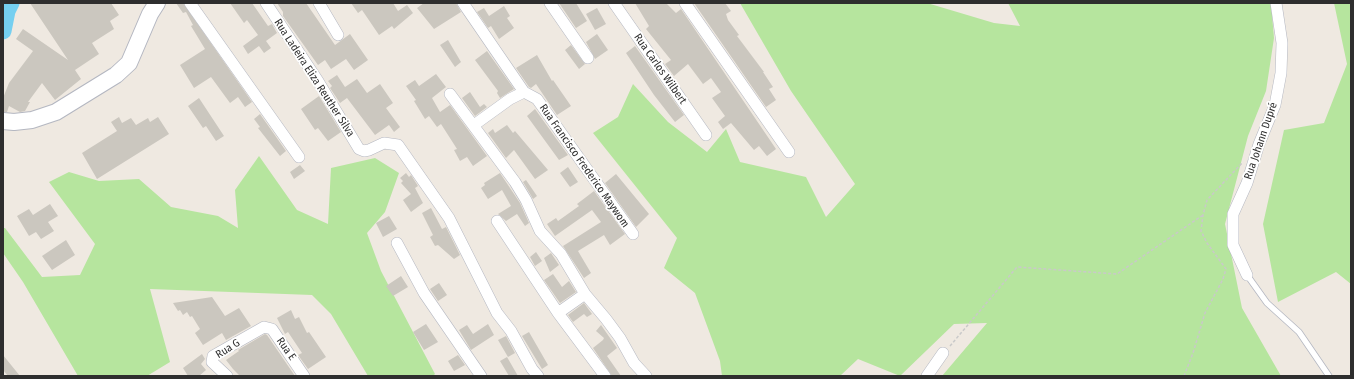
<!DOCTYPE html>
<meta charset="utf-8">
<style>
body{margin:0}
#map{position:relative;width:1354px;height:379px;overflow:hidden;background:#efe9e1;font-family:"Fira Sans Condensed",sans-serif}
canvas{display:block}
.frame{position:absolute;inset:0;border:4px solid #2e2e2e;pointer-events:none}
</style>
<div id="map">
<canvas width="1354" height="379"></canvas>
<div class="frame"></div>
</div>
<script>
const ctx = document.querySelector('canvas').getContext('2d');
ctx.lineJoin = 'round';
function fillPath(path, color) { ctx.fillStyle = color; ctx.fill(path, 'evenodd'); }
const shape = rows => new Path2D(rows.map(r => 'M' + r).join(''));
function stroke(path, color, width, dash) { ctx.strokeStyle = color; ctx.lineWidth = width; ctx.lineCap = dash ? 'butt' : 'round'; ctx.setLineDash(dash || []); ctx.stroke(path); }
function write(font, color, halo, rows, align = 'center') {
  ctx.font = font + ' "Fira Sans Condensed",sans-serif'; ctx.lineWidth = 3.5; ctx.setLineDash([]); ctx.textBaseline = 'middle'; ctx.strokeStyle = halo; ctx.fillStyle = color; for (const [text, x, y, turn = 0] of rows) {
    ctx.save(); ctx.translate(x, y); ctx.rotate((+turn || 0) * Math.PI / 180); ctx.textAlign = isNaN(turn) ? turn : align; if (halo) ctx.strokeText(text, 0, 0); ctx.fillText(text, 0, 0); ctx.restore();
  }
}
fillPath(shape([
 [740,3,927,3,994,23,1020,26,1008,3,1271,3,1274,38,1266,91,1248,136,1225,224,1242,308,1281,376,942,376,987,323,954,324,900,376,858,359,840,376,722,376,720,361,695,293,664,268,677,238,593,133,618,117,633,84,668,122,707,152,726,129,740,162,806,177,826,217,855,184,791,91],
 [1334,3,1351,3,1351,284,1336,272,1278,302,1263,224,1284,130,1324,123,1347,64],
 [259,156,297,210,328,224,331,168,375,158,399,173,385,212,367,233,381,271,435,374,433,376,368,376,331,314,312,295,150,289,170,362,147,376,78,376,23,282,3,253,3,228,5,228,42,277,80,275,95,244,49,182,69,172,99,181,139,179,171,207,218,216,238,228,235,190]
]), '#b6e59e');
stroke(shape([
 [3,31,7,11,11,3]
]), '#75cff0', 17);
fillPath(shape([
 [30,3,111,3,119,15,110,21,114,29,92,43,99,54,75,70,81,79,55,100,42,83,28,102,30,102,25,111,20,112,9,106,7,112,3,112,3,98,9,83,33,51,16,39,23,29,68,60],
 [176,3,183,3,252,102,245,107,238,97,230,103,211,77,194,88,180,65,205,49,191,26,193,25,186,12,183,13],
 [230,3,252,3,268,26,272,24,277,33,266,41,271,48,264,53,259,46,248,54,243,46,258,35,247,20,244,23],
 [277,3,306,3,335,45,350,34,368,60,354,70,346,59,331,69,325,60,318,65,283,16,283,12],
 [351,3,393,3,398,11,407,5,413,13,394,29,392,26,379,35,362,10,358,13],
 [424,3,456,3,461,12,434,29,417,8],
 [559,3,576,3,587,21,576,28],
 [635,3,666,3,676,13,681,9,776,149,767,156,759,146,754,150,731,123,723,129,718,122,725,116,712,98,721,92,711,78,703,84,688,64,674,76,665,64,671,60,646,29,649,26],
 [694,3,725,3,731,11,726,14,728,20,739,35,737,36,764,72,763,72,773,87,769,89,776,100,766,107],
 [504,6,510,16,507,18,514,28,499,39,491,26,488,28,477,12,484,8,489,16],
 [597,8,606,24,595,30,586,14],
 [597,34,608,50,595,59,586,42],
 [448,40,461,62,455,67,440,45],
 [571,45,585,64,579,69,565,50],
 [635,46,684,115,675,122,654,95,626,53],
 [487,51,514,89,500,98,497,93,498,91,475,60],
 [537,55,552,81,553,80,571,106,557,115,536,84,531,88,529,87,516,68],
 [436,74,446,87,432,98,440,112,450,105,487,156,473,166,467,157,460,161,454,150,457,149,441,124,437,127,429,116,425,119,414,101,416,100,406,86,415,80,419,86],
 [337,75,345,87,357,79,367,93,380,84,393,103,386,108,400,127,394,132,389,125,375,135,347,98,340,103,330,88,332,86,328,81],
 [470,92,480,107,484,104,487,107,475,116,462,98],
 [319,96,341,132,328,141,318,128,315,130,301,109],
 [199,98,224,136,216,141,206,126,203,128,188,106],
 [535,109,568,155,559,160,527,116],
 [260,114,286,151,280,156,258,128,260,127,254,119],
 [119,117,122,123,131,118,136,125,148,118,150,122,158,117,169,134,97,179,82,153,117,131,111,122],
 [507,125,513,133,515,131,548,170,535,179,514,150,506,158,488,133,493,129,495,133],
 [300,165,305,171,294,179,290,172],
 [568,167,578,182,570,187,560,173],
 [406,173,409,177,411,175,418,186,415,188,423,203,411,212,403,200,411,194,401,183,403,181,400,178],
 [500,173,520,203,529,223,525,226,517,214,506,221,498,214,511,206,502,190,488,199,481,188,485,185,484,183],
 [616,174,649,214,636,227,605,183],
 [526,180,537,196,533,199,523,182],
 [594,191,625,234,610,245,604,235,578,251,591,273,584,278,563,246,601,222,592,210,555,236,547,224,556,218,558,221,579,206,577,204],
 [50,204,58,216,48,222,54,231,41,239,36,232,29,236,17,216,29,209,33,215],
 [431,208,442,229,446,227,460,255,454,259,438,245,435,246,430,237,433,235,422,213],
 [389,216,397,229,383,237,376,223],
 [66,240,75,255,52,270,42,256],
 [536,252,542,261,535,266,530,257],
 [551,253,559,265,550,272,544,258],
 [553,274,562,287,569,281,576,292,560,303,544,280],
 [401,276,408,287,393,296,386,286],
 [439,283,447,295,438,301,430,289],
 [212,297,225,316,239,308,251,326,226,340,222,333,203,345,195,333,200,329,192,316,190,317,187,312,183,315,180,310,178,311,173,303],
 [584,303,592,314,587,317,584,314,573,322,568,315],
 [291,310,295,319,299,317,307,333,309,332,326,357,308,369,298,355,302,353,288,332,285,334,277,318],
 [426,324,438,342,424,350,413,332],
 [488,324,494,335,471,350,459,330,467,325,473,334],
 [601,325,617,348,607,356,621,376,612,376,593,348,603,340,604,338,596,331],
 [529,332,548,365,542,369,522,336],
 [265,334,267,335,295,376,240,376,233,369,226,360,239,351,238,350],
 [506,336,515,353,508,357,498,340],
 [202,354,205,359,201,364,206,370,199,376,188,376,183,368],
 [3,355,20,376,8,376,3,370],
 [458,355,465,365,454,371,448,361],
 [507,357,518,376,509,376,500,361]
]), '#cbc7bf');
const lane = shape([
 [1247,275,1267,303,1299,332,1329,376]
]);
const street = shape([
 [190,3,299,157],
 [266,3,318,81,359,149,364,151,369,150,384,143,398,145,449,218,497,313,511,331,532,369,538,376],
 [319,3,338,35],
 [463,3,524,92,537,99,633,234],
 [550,3,588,58],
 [614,3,706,135],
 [685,3,789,152],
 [450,94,515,182,526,200,540,231,561,254,585,294,606,319,620,338,634,363,646,376],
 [474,125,510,99,524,92],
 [497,221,558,313,605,376],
 [397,243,424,293,481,376],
 [1247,275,1233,245,1233,214,1247,183,1259,144,1275,105,1281,73,1282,43,1276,3],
 [558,313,585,294],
 [227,376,212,362,213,356,264,327,272,329,304,376],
 [927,376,943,353]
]);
const secondary = shape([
 [3,121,14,122,32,120,56,112,116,75,129,63,150,14,157,3]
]);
stroke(lane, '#b4b7c1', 7);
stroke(street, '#b4b7c1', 12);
stroke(secondary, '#b4b7c1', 18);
stroke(shape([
 [950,346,1017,267,1117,274,1203,215],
 [1184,376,1193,353,1205,313,1223,279,1226,269,1207,243,1201,231,1203,215,1207,200,1243,162]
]), '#c9c9c9', 1.5, [3, 2]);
stroke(lane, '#fff', 5.5);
stroke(street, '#fff', 11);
stroke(secondary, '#fff', 16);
write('11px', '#2e2e2e', '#fff', [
 ["Rua Carlos Wilbert",660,69,55],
 ["Rua Ladeira Eliza Reuther Silva",314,78,57],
 ["Rua Johann Dupré",1261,141,-71],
 ["Rua Francisco Frederico Maywom",584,166,55],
 ["Rua G",228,349,-32],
 ["Rua E",286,349,55]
]);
</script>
